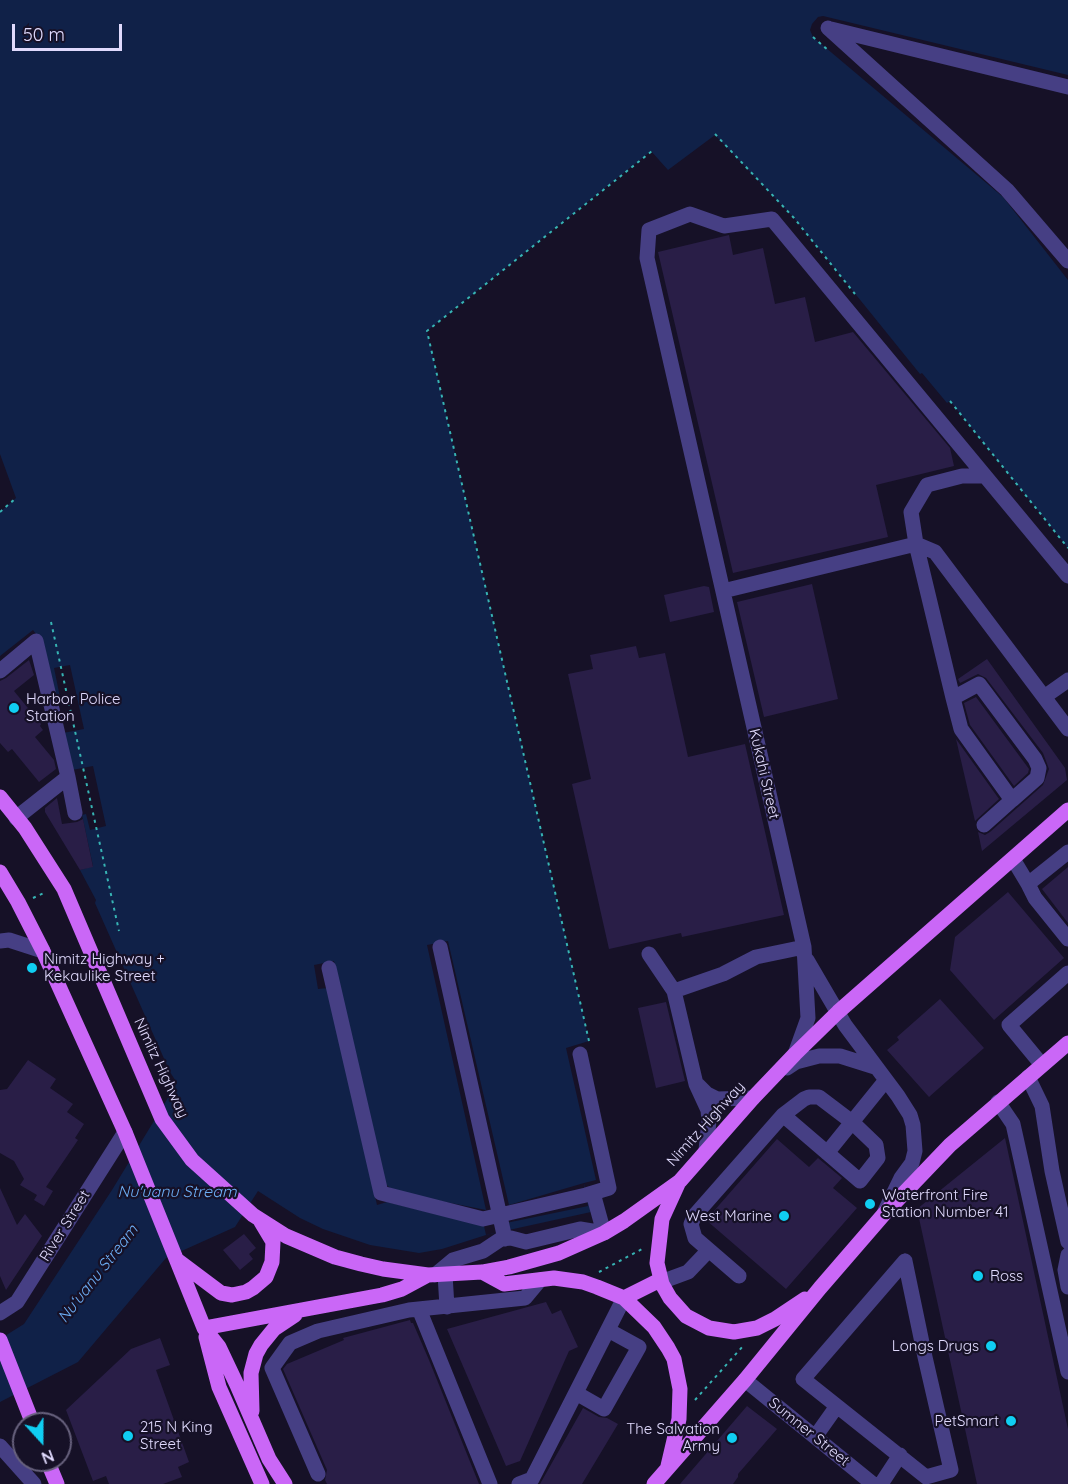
<!DOCTYPE html>
<meta charset="utf-8">
<style>
body{margin:0}
#map{position:relative;width:1068px;height:1484px;overflow:hidden;background:#161127;font-family:Quicksand,sans-serif}
canvas{display:block}
.north{position:absolute;left:12px;top:1412px;width:60px;height:60px;box-sizing:border-box;background:#161127;border:2px solid #67617d;border-radius:50%;rotate:159deg;font-size:16px;font-weight:700;line-height:24px;text-align:center;color:#e0dafd}
.north::after{content:'';display:block;margin:auto;width:21px;height:27px;background:#10cef2;clip-path:polygon(50% 0,100% 100%,50% 72%,0 100%)}
.scale{position:absolute;left:12px;top:24px;width:110px;height:27px;box-sizing:border-box;border:3px solid #e0dafd;border-top:0;padding-left:8px;font-size:18px;line-height:21px;white-space:nowrap;color:#e0dafd;-webkit-text-stroke:4px #161127;paint-order:stroke}
</style>
<div id="map">
<canvas width="1068" height="1484"></canvas>
<div class="north">N</div>
<div class="scale">50 m</div>
</div>
<script>
const ctx = document.querySelector('canvas').getContext('2d');
ctx.lineJoin = 'round';
function fillPath(path, color) { ctx.fillStyle = color; ctx.fill(path, 'evenodd'); }
const shape = rows => new Path2D(rows.map(r => 'M' + r).join(''));
function stroke(path, color, width, dash) { ctx.strokeStyle = color; ctx.lineWidth = width; ctx.lineCap = dash ? 'butt' : 'round'; ctx.setLineDash(dash || []); ctx.stroke(path); }
function write(font, color, halo, rows, align = 'center') {
  ctx.font = font + ' Quicksand,sans-serif'; ctx.lineWidth = 4.5; ctx.setLineDash([]); ctx.textBaseline = 'middle'; ctx.strokeStyle = halo; ctx.fillStyle = color; for (const [text, x, y, turn = 0] of rows) {
    ctx.save(); ctx.translate(x, y); ctx.rotate((+turn || 0) * Math.PI / 180); ctx.textAlign = isNaN(turn) ? turn : align; if (halo) ctx.strokeText(text, 0, 0); ctx.fillText(text, 0, 0); ctx.restore();
  }
}
fillPath(shape([
 [0,0,1068,0,1068,75,823,16,818,17,812,24,810,30,813,37,1003,197,1068,280,1068,548,950,401,947,403,922,373,920,374,794,218,715,135,668,170,651,151,427,331,589,1041,566,1048,596,1180,584,1183,591,1212,486,1235,442,1249,419,1253,370,1245,323,1229,300,1218,258,1191,235,1227,166,1258,78,1362,0,1402,0,1339,24,1324,112,1190,177,1083,170,1072,95,903,96,900,80,870,93,866,82,815,86,814,90,830,106,826,93,766,72,770,63,733,84,729,70,665,54,668,60,697,55,698,43,643,33,630,0,656,0,512,16,498,0,454]
]), '#102148');
fillPath(shape([
 [448,941,509,1205,584,1183,588,1206,506,1223,507,1230,486,1235,484,1226,387,1202,377,1205,328,988,318,989,314,965,334,961,383,1182,395,1192,486,1210,427,945]
]), '#161127');
fillPath(shape([
 [729,235,733,255,763,248,775,304,805,297,815,342,853,332,950,448,954,466,876,485,888,537,733,573,658,252],
 [812,584,838,699,764,717,737,602],
 [704,586,709,587,714,612,670,622,664,595],
 [636,646,639,658,665,653,688,757,745,744,784,915,682,937,681,933,609,949,572,784,591,779,568,674,593,669,590,655],
 [987,659,1065,768,1067,780,982,851,978,832,985,835,990,832,1043,785,1049,769,1043,753,986,678,978,674,960,683,958,679],
 [29,660,34,675,14,691,41,724,40,726,43,730,35,737,54,760,56,769,39,782,12,749,8,752,0,743,0,681,6,678],
 [976,697,1029,769,1028,773,1014,786,970,725,964,703],
 [956,739,999,799,975,821],
 [57,798,62,824,77,822,83,819,93,867,80,870,45,812,45,808],
 [1068,867,1068,923,1042,889],
 [1008,892,1064,958,994,1020,950,970,955,937],
 [940,999,984,1048,929,1097,887,1050,899,1040,897,1037],
 [666,1002,685,1081,656,1088,638,1008],
 [28,1060,56,1079,50,1088,73,1104,67,1112,84,1124,75,1138,78,1140,46,1187,53,1191,44,1206,34,1200,37,1195,20,1185,24,1179,14,1161,0,1153,0,1090,7,1089],
 [1005,1138,1068,1429,1068,1484,977,1484,917,1209],
 [777,1139,809,1167,818,1158,842,1178,833,1188,857,1208,786,1289,706,1220],
 [0,1188,17,1225,25,1214,42,1236,6,1290,0,1276],
 [244,1234,256,1248,249,1254,253,1259,240,1270,223,1250],
 [546,1302,552,1314,561,1310,578,1347,569,1351,520,1461,506,1466,447,1329],
 [410,1320,411,1323,413,1323,429,1360,479,1484,327,1484,325,1480,327,1470,283,1369,287,1364,344,1340,343,1338],
 [160,1338,170,1365,156,1370,189,1462,178,1467,182,1477,163,1484,109,1484,106,1476,93,1481,66,1410,131,1349],
 [747,1406,777,1429,738,1474,738,1477,733,1484,680,1484],
 [583,1408,599,1417,607,1418,618,1424,582,1484,540,1484]
]), '#291e47');
stroke(shape([
 [813,37,829,51],
 [715,134,794,218,855,294],
 [950,401,1068,548],
 [0,512,16,498],
 [51,622,119,931],
 [33,898,46,892],
 [589,1041,427,331,652,151],
 [599,1272,644,1248],
 [695,1400,743,1346]
]), '#37b4b4', 2, [3, 4.5]);
stroke(shape([
 [828,28,1007,190,1068,261],
 [831,29,1068,87],
 [723,591,916,544,935,552,1068,729],
 [0,671,36,641,68,777,16,818],
 [1044,697,1068,680],
 [953,698,979,684,1035,759,1039,768,1037,778,1012,800,961,729,953,698,916,544,911,512,927,485,962,476,985,476],
 [68,777,75,813],
 [984,825,1012,800],
 [1068,852,1028,884,1035,898,1068,939],
 [1013,859,1028,884],
 [0,941,9,940,43,951],
 [440,947,505,1239],
 [649,954,674,991,696,1084,708,1110,709,1121,706,1150],
 [807,960,845,1025,898,1096,910,1115,913,1125,915,1151,912,1163,901,1178,885,1211],
 [329,968,381,1193,483,1219,586,1195,609,1188,580,1054],
 [674,991,723,974,756,957,804,947],
 [795,1054,808,1018,804,947,647,258,649,230,690,214,724,226,772,219,1068,576],
 [1042,1065,1009,1025,1068,973],
 [787,1068,796,1062,819,1056,840,1056,875,1067],
 [1028,1077,1042,1106,1052,1171,1068,1242],
 [698,1085,707,1094,717,1099,753,1098],
 [998,1102,1013,1124,1068,1372],
 [827,1153,886,1080],
 [1068,1255,1065,1270,1068,1287],
 [905,1261,925,1357,951,1470,926,1477,803,1379,905,1261],
 [445,1274,447,1307],
 [435,1275,453,1260,483,1251,501,1239,511,1238,526,1242,580,1229,604,1233,593,1193],
 [739,1276,695,1238,691,1224,695,1215,783,1115,804,1099,809,1097,819,1097,852,1122,876,1145,878,1158,860,1181,783,1115],
 [660,1280,669,1279,688,1272,708,1251],
 [419,1309,490,1484],
 [0,1313,17,1302,125,1132],
 [745,1380,873,1484],
 [576,1393,604,1409,639,1347,608,1330],
 [815,1437,837,1406],
 [0,1446,34,1484],
 [318,1474,272,1368,290,1343,318,1331,409,1310,525,1298,540,1280],
 [519,1484,532,1479,624,1298],
 [881,1484,900,1455]
]), '#463f84', 15);
stroke(shape([
 [0,797,25,828,64,889,162,1119,192,1160,253,1215,286,1236,335,1257,361,1264,383,1269,428,1275,482,1272,509,1267,559,1253,604,1233,624,1221,680,1181,753,1098,795,1054,838,1012,1068,810],
 [0,872,18,902,43,951,125,1132,204,1328,219,1347,237,1385,269,1459,285,1484],
 [678,1184,662,1219,657,1263,662,1284,670,1298,686,1316,709,1328,734,1332,757,1328,775,1319,805,1299],
 [177,1260,221,1293,232,1295,246,1292,253,1288,266,1277,272,1262,273,1242,261,1222],
 [482,1272,504,1284,554,1278,583,1282,597,1287,624,1298,654,1327,668,1348,674,1359,680,1389,679,1419,668,1466],
 [624,1298,660,1280],
 [204,1328,382,1295,402,1289,428,1275],
 [206,1337,219,1387,262,1484],
 [0,1340,33,1424],
 [252,1411,251,1373,256,1354,261,1345,274,1329,295,1315],
 [47,1460,57,1484],
 [654,1484,745,1380,820,1288,884,1214,950,1145,1068,1043]
]), '#ca67f7', 15);
for (const [x, y, r, color] of [
 [14,708,6,"#10cef2"],
 [32,968,6,"#10cef2"],
 [870,1204,6,"#10cef2"],
 [784,1216,6,"#10cef2"],
 [978,1276,6,"#10cef2"],
 [991,1346,6,"#10cef2"],
 [1011,1421,6,"#10cef2"],
 [128,1436,6,"#10cef2"],
 [732,1438,6,"#10cef2"]
]) { const dot = new Path2D(); dot.arc(x, y, r, 0, 2 * Math.PI); ctx.fillStyle = color; ctx.fill(dot); stroke(dot, '#161127', 2); }
write('15px', '#e0dafd', '#161127', [
 ["Harbor Police",26,699],
 ["Station",26,716],
 ["Nimitz Highway +",44,959],
 ["Kekaulike Street",44,976],
 ["Waterfront Fire",882,1195],
 ["Station Number 41",882,1212],
 ["West Marine",772,1216,"right"],
 ["Ross",990,1276],
 ["Longs Drugs",979,1346,"right"],
 ["PetSmart",999,1421,"right"],
 ["215 N King",140,1427],
 ["Street",140,1444],
 ["The Salvation",720,1429,"right"],
 ["Army",720,1446,"right"]
], 'left');
write('15px', '#e0dafd', '#161127', [
 ["Kukahi Street",764,774,77],
 ["Nimitz Highway",161,1068,65],
 ["Nimitz Highway",706,1124,-48],
 ["River Street",65,1226,-58],
 ["Sumner Street",809,1432,39]
]);
write('italic 16px', '#6daff7', '#161127', [
 ["Nu'uanu Stream",177,1192],
 ["Nuʻuanu Stream",98,1274,-52]
]);
</script>
